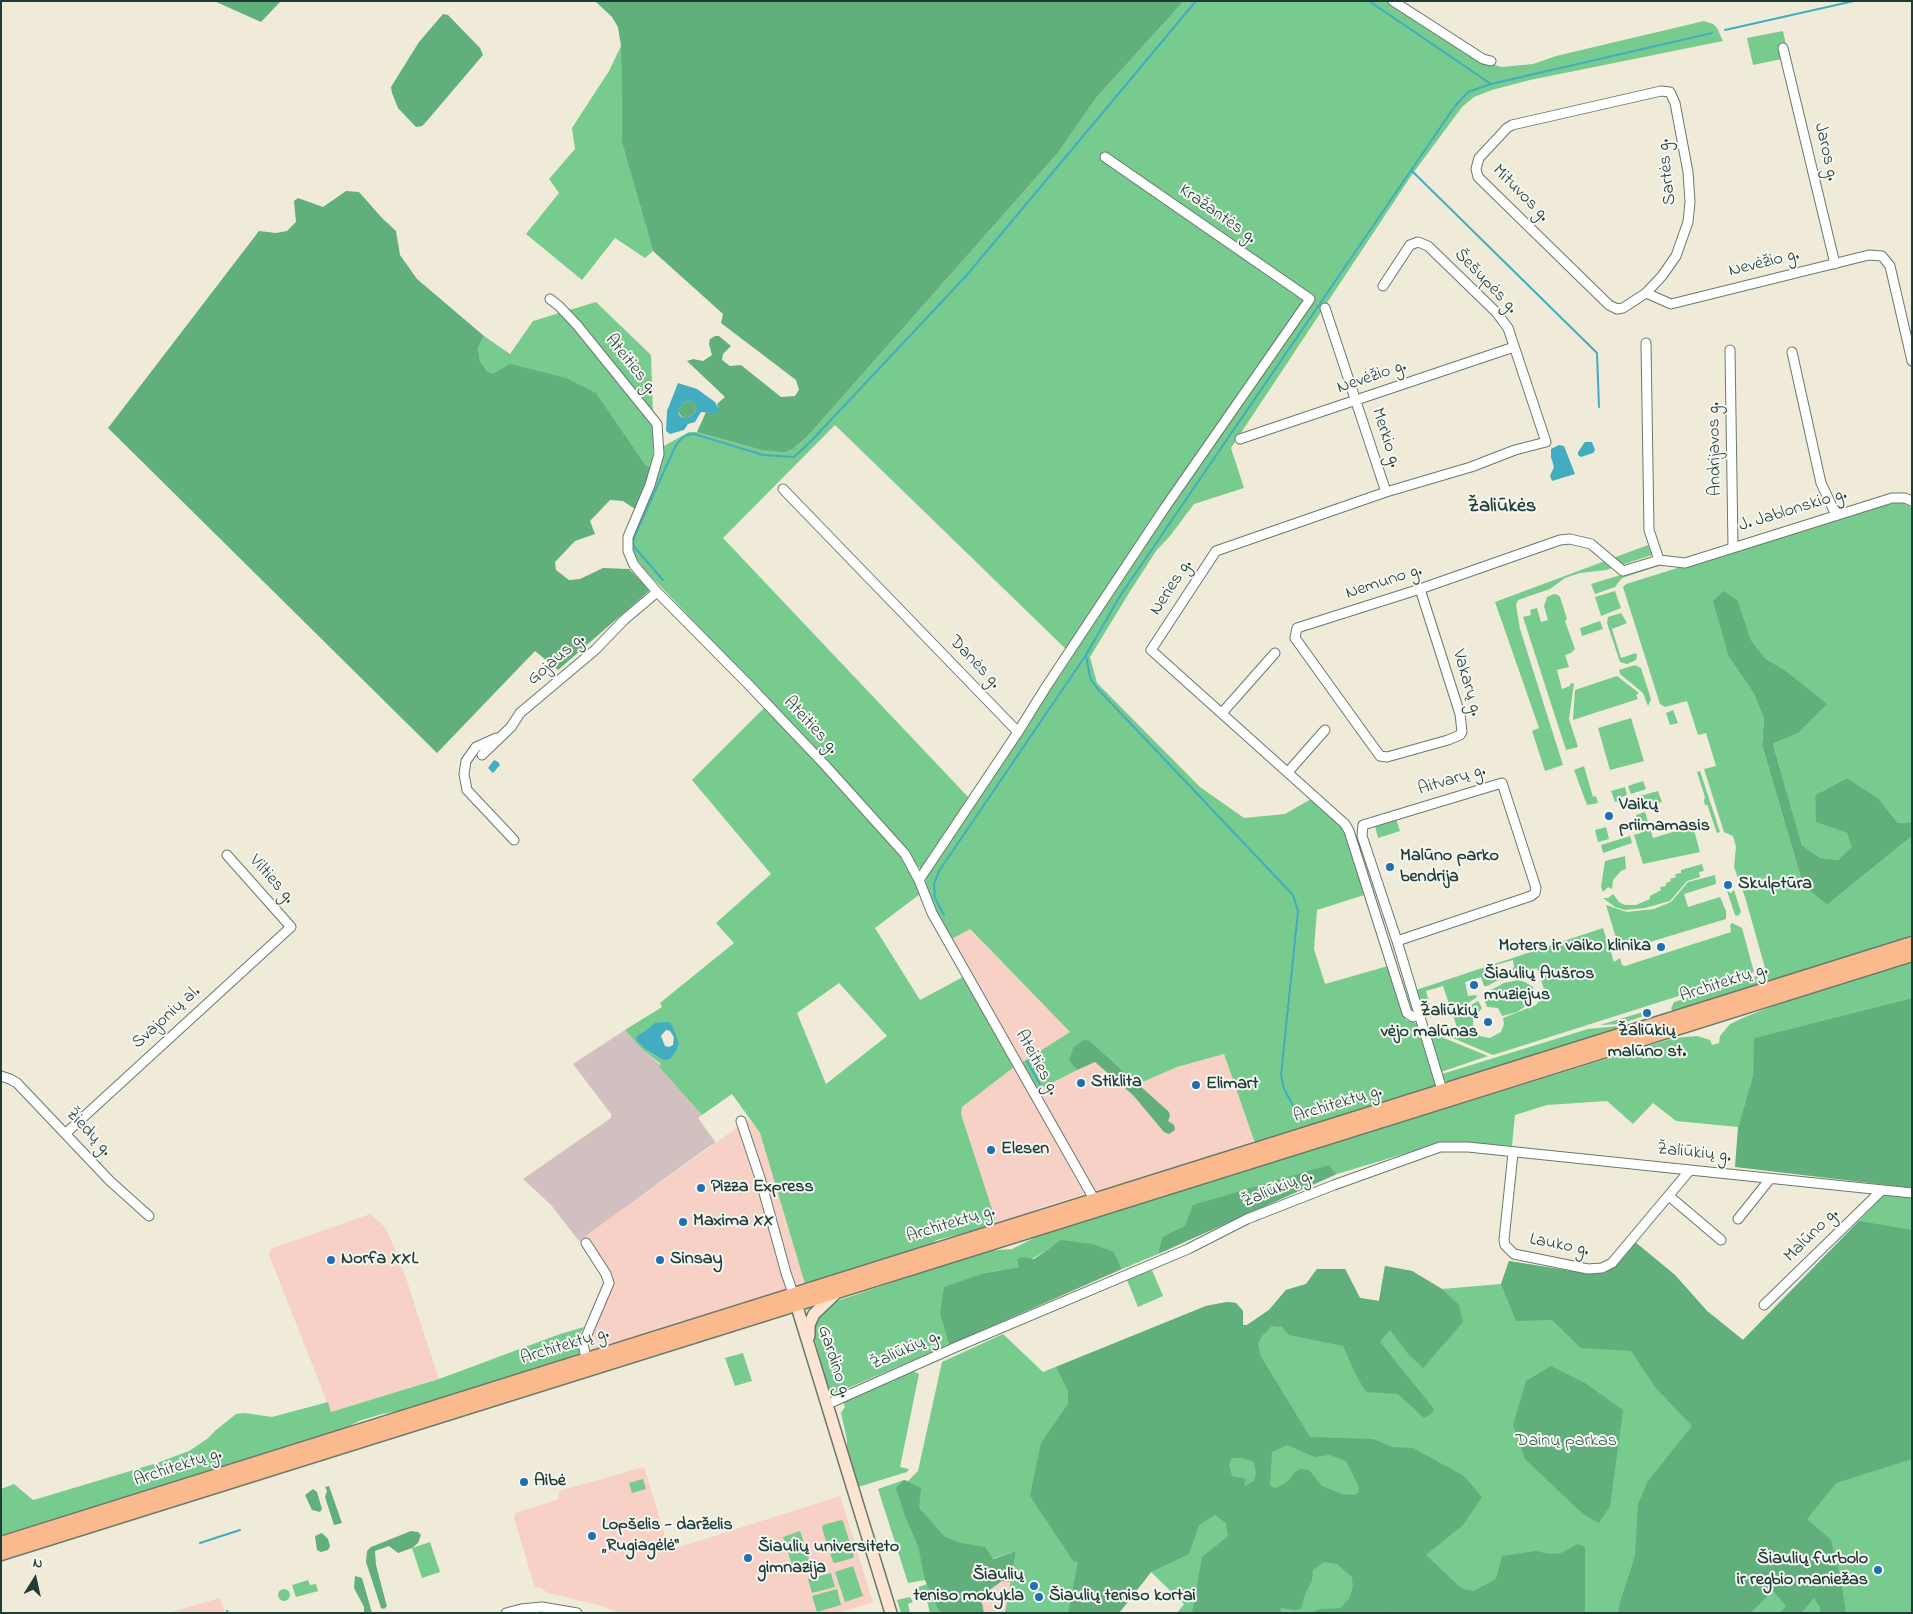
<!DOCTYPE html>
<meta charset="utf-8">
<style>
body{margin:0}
#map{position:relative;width:1913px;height:1614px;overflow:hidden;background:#f0ebd8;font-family:"Indie Flower",sans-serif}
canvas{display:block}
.frame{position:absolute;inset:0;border:2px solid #1f3d34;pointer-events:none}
.north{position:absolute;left:10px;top:1554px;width:50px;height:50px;-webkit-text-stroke:4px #f6f6f2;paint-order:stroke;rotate:10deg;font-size:14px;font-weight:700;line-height:20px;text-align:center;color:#1f3d34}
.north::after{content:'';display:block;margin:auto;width:18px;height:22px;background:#1f3d34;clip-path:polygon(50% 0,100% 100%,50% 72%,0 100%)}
</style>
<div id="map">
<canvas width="1913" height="1614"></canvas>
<div class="frame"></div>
<div class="north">N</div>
</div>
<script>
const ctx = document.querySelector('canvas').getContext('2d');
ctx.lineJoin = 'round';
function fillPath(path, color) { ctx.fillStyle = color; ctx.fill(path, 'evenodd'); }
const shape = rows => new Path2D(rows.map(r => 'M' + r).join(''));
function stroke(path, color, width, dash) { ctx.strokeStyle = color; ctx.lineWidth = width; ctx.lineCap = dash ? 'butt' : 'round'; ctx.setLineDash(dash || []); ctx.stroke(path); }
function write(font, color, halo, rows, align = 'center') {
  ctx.font = font + ' "Indie Flower",sans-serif'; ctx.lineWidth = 4; ctx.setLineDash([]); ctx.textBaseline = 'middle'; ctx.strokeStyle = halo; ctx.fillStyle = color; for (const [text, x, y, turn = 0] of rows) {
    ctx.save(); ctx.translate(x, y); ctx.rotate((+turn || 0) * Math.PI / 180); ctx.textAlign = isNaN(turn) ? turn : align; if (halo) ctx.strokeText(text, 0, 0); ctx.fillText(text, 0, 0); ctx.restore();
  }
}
fillPath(shape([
 [969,929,1070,1032,1021,1063,950,940],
 [1073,1048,1138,1084,1177,1067,1224,1054,1255,1143,1093,1192,1038,1090,1077,1070],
 [1014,1067,1084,1194,1039,1208,1018,1218,995,1225,995,1218,961,1114,962,1107],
 [749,1119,760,1133,805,1284,592,1352,589,1340,593,1326,611,1292,606,1288,604,1273,579,1241],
 [370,1214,385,1227,394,1247,407,1281,439,1379,331,1412,269,1255,270,1249],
 [644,1467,668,1545,665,1549,670,1550,840,1496,873,1602,839,1613,619,1613,602,1606,548,1593,539,1587,535,1588,514,1518,515,1513,559,1499,559,1491],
 [1002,1581,1011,1582,1068,1613,984,1613,981,1598,983,1591,988,1592],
 [220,1598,225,1613,168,1613]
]), '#f7d1c6');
fillPath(shape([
 [625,1030,643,1050,661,1065,659,1067,702,1115,698,1118,716,1143,711,1145,579,1241,551,1205,523,1179,611,1118,611,1114,573,1064]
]), '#d2bfbf');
fillPath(shape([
 [1184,1,1390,1,1491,64,1502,67,1533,64,1556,56,1704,21,1713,24,1717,28,1723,41,1530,80,1492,90,1474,97,1462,107,1411,176,1231,448,1244,488,1194,504,1170,536,1156,551,1129,593,1090,657,1097,683,1200,787,1244,818,1285,814,1313,798,1343,827,1350,844,1364,895,1317,910,1314,949,1325,984,1388,966,1406,1020,1419,1024,1437,1082,1434,1088,1255,1143,1224,1054,1177,1067,1138,1084,1090,1041,1069,1061,1077,1070,1038,1090,1028,1075,1021,1063,1070,1032,970,929,950,940,928,896,925,883,927,872,1073,656,835,425,723,538,969,798,924,866,921,869,916,865,905,847,840,775,644,569,631,550,633,534,662,447,689,432,697,432,761,450,794,448,807,437,1057,154,1096,98],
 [1783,31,1786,45,1782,59,1753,65,1747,38],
 [621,46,622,143,653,251,645,258,615,238,582,280,526,234,559,193,549,179,575,149,572,128,609,71],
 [596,302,651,355,653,416,653,468,645,465,487,371,480,361,478,348,484,336,510,354,533,321],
 [1897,500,1906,503,1912,508,1912,822,1898,823,1878,798,1847,778,1815,795,1817,822,1847,833,1853,847,1838,860,1820,858,1802,845,1773,744,1798,733,1783,669,1766,659,1751,640,1738,601,1729,657,1754,694,1764,719,1762,745,1803,885,1827,905,1912,836,1912,935,1769,982,1745,897,1734,867,1736,847,1733,836,1724,832,1704,769,1716,766,1706,733,1698,735,1687,701,1665,707,1660,704,1623,587,1626,584],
 [1648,545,1652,555,1606,570,1580,573,1565,578,1550,589,1518,600,1516,605,1520,629,1563,765,1545,771,1532,731,1539,728,1495,602],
 [1664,562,1665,564,1622,578,1615,587,1595,594,1591,584],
 [1615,591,1621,608,1601,616,1595,597],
 [1554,594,1558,595,1560,597,1567,619,1565,621,1575,649,1571,653,1565,655,1569,667,1557,670,1562,689,1570,686,1570,684,1574,683,1569,719,1578,747,1566,750,1523,617,1531,615,1530,610,1537,608,1541,622,1548,620,1544,606,1547,597],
 [1621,613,1627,623,1612,629,1621,658,1636,653,1637,656,1636,660,1627,664,1620,662,1607,623,1608,617],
 [1600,621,1603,629,1582,636,1580,628],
 [1635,665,1641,668,1651,699,1648,706,1643,693,1620,674,1619,670],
 [1617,676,1639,693,1636,695,1638,699,1573,720,1575,690],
 [766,706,907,862,920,894,875,928,920,1000,963,977,1014,1067,962,1107,961,1114,995,1218,995,1225,937,1240,923,1248,805,1284,760,1133,732,1094,702,1115,659,1067,661,1064,643,1050,625,1030,662,1007,660,1003,734,943,716,923,771,874,692,780],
 [839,983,887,1036,826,1084,797,1013],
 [671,1023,676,1051,663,1060,648,1051,637,1036,650,1027],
 [1673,710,1678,723,1670,725,1666,713],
 [1631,718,1644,761,1610,770,1598,728],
 [1584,766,1593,797,1596,796,1598,803,1587,805,1574,770],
 [1700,771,1720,832,1717,833,1707,804,1705,806,1704,800,1705,797,1697,772],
 [1643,781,1646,789,1631,794,1628,786],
 [1625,787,1627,795,1622,797,1621,800,1615,802,1611,791],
 [1658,791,1662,802,1640,809,1636,797],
 [1645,812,1653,838,1686,828,1686,826,1692,823,1700,852,1643,864,1634,835,1641,833,1636,815],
 [1396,819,1400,831,1378,838,1375,826],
 [1606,827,1609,839,1598,842,1595,830],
 [1630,836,1632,843,1603,853,1601,845],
 [1625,856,1626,869,1621,871,1613,880,1612,889,1608,887,1603,892,1601,887,1605,861],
 [1702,864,1704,871,1699,872,1700,877,1687,881,1670,901,1645,908,1625,910,1615,907,1603,898,1608,898,1613,894,1619,902,1625,905,1636,905,1650,899,1650,896,1661,890,1660,887,1666,886,1666,883,1671,881,1670,879,1676,877,1675,874,1681,873,1681,870],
 [1715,875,1716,884,1684,894,1688,907,1720,897,1726,911,1726,919,1620,951,1606,905,1627,912,1654,909,1671,902,1688,882],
 [1734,890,1741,912,1738,916,1735,915,1727,891,1731,893],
 [1732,923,1742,928,1754,972,1493,1055,1448,1036,1474,1028,1480,1036,1490,1038,1501,1032,1504,1024,1503,1018,1536,1005,1545,992,1537,968,1501,979,1487,986,1484,986,1481,977,1465,982,1468,996,1476,995,1477,997,1467,1004,1451,1010,1443,986,1426,991,1433,1016,1430,1017,1424,1015,1416,990,1603,928,1614,962,1620,958,1622,965,1625,966,1731,932,1730,925],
 [1513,960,1514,967,1511,970,1505,970,1494,974,1490,970,1489,967],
 [1907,962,1912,962,1912,998,1755,1038,1753,1075,1738,1127,1676,1121,1653,1103,1633,1124,1607,1101,1547,1105,1515,1115,1512,1146,1440,1143,1337,1174,1329,1165,1162,1237,1158,1254,1122,1269,1114,1252,1061,1241,1019,1267,985,1273,940,1315,949,1345,834,1394,828,1388,812,1330,812,1323,831,1303,986,1251,1012,1249,1038,1236,1102,1215,1674,1038,1697,1036,1710,1040,1712,1045,1719,1043,1720,1036,1730,1024,1745,1017,1801,995],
 [1757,976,1759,985,1673,1013,1671,1008,1674,1002],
 [1518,980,1525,982,1533,987,1534,997,1530,1003,1517,1012,1502,1016,1498,1008,1487,1007,1483,997,1489,991,1504,983],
 [1478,1001,1482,1008,1473,1019,1473,1026,1458,1031,1453,1015],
 [1643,1012,1644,1016,1620,1024,1600,1025],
 [1618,1026,1612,1032,1451,1083,1444,1080,1442,1074,1588,1029],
 [1429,1032,1488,1056,1441,1072],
 [1886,1193,1912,1196,1912,1613,1177,1613,1184,1604,1151,1572,1119,1613,1005,1613,1016,1551,925,1580,908,1583,878,1489,904,1480,908,1481,918,1471,942,1362,1003,1334,1043,1372,1206,1306,1227,1302,1236,1303,1243,1311,1243,1325,1247,1325,1269,1310,1286,1290,1306,1284,1317,1269,1345,1269,1360,1298,1379,1301,1385,1266,1412,1271,1442,1289,1501,1284,1509,1261,1577,1272,1605,1273,1615,1266,1635,1242,1675,1275,1707,1311,1743,1340],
 [1152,1270,1163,1296,1138,1307,1127,1280],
 [584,1327,578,1337,580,1352,578,1356,404,1410,382,1414,359,1421,342,1430,1,1537,1,1489,14,1484,33,1500,37,1499,157,1463,189,1451,207,1439,216,1430,236,1414,245,1413,272,1417,328,1402,331,1412,439,1379,560,1334],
 [743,1353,752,1381,735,1386,725,1358],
 [913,1371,919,1374,900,1467,909,1469,907,1472,858,1487,847,1449,847,1440,841,1413,845,1407,843,1402],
 [643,1479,646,1489,632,1493,629,1483],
 [841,1520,843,1521,854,1556,853,1558,835,1563,833,1562,822,1528,823,1525],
 [800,1531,810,1562,793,1568,783,1537],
 [430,1542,440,1572,422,1578,412,1548],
 [853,1566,863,1596,845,1602,835,1572],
 [831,1573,835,1587,812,1593,808,1579],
 [308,1580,310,1585,316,1584,318,1591,296,1597,292,1585],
 [927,1584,937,1608,941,1613,930,1613,926,1597,919,1599,916,1588],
 '278 1595a6 6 0 1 1 12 0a6 6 0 1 1-12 0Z',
 [837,1589,841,1605,817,1612,812,1596],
 [910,1597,913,1602,908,1604,910,1613,901,1613,897,1600]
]), '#77cb8f');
fillPath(shape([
 [214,1,281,1,261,22],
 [595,1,1184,1,1096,98,1057,154,807,437,794,448,785,452,761,450,697,432,706,412,712,413,718,407,717,404,725,397,687,361,693,359,703,361,712,355,709,344,710,339,715,336,719,336,731,346,723,354,722,360,730,366,741,365,781,397,795,396,799,390,796,380,721,323,723,314,653,251,622,143,621,46,618,27,612,17],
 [443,14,448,15,480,48,483,55,426,122,422,126,416,127,398,108,392,93,391,87,419,42],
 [346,191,359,192,382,218,396,231,400,255,417,279,484,336,478,348,480,361,487,371,493,374,510,364,566,378,596,393,645,465,653,468,635,509,623,501,610,500,590,521,595,534,575,541,555,562,556,570,569,580,580,579,603,568,629,569,650,590,558,670,535,651,437,753,108,428,259,231,276,233,287,231,296,222,294,201,298,198,323,207],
 [688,401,697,404,697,407,693,415,684,418,681,416,678,411,683,403],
 [1724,591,1738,601,1751,640,1766,659,1783,669,1827,704,1798,733,1773,744,1802,845,1820,858,1838,860,1852,847,1847,833,1816,822,1815,795,1847,778,1878,798,1898,823,1912,822,1912,836,1827,905,1803,885,1762,745,1764,719,1754,694,1729,657,1713,601],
 [1912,998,1912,1188,1735,1167,1738,1127,1753,1075,1754,1038],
 [1084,1040,1090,1041,1169,1112,1170,1116,1168,1121,1174,1125,1175,1130,1169,1134,1164,1132,1133,1095,1095,1062,1077,1070,1069,1061,1073,1048],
 [1329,1165,1337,1174,1158,1254,1162,1237,1185,1226,1193,1205],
 [1859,1221,1912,1230,1912,1459,1836,1483,1807,1519,1831,1540,1841,1581,1846,1613,1820,1613,1820,1607,1814,1598,1801,1613,1780,1613,1786,1606,1773,1591,1750,1613,1618,1613,1620,1602,1635,1556,1638,1504,1648,1481,1692,1426,1655,1387,1631,1351,1581,1348,1552,1320,1516,1321,1501,1284,1509,1261,1577,1272,1605,1273,1615,1266,1635,1242,1675,1275,1707,1311,1743,1340],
 [1061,1240,1092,1244,1114,1252,1122,1269,949,1345,940,1315,944,1287,985,1273,1019,1267,1017,1259,1021,1257,1034,1259],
 [1385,1266,1412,1271,1442,1289,1459,1305,1463,1322,1423,1368,1409,1355,1390,1330,1380,1342,1434,1409,1431,1414,1424,1418,1398,1394,1366,1392,1356,1375,1343,1346,1289,1335,1282,1327,1272,1326,1262,1336,1258,1343,1260,1355,1310,1437,1373,1439,1393,1447,1413,1448,1464,1476,1482,1497,1463,1525,1426,1555,1460,1587,1466,1590,1474,1591,1496,1579,1502,1556,1536,1551,1549,1554,1561,1553,1578,1544,1585,1547,1585,1613,1392,1613,1390,1611,1387,1613,1311,1613,1320,1609,1340,1608,1349,1599,1353,1587,1352,1577,1337,1564,1324,1562,1313,1570,1312,1581,1305,1594,1301,1609,1294,1610,1281,1608,1280,1613,1192,1613,1202,1557,1228,1536,1226,1523,1215,1515,1199,1525,1189,1554,1151,1572,1119,1613,1068,1613,1078,1562,1074,1562,1030,1496,1041,1443,1068,1404,1068,1391,1056,1367,1206,1306,1227,1302,1236,1303,1243,1311,1243,1325,1247,1325,1269,1310,1286,1290,1306,1284,1317,1269,1345,1269,1360,1298,1379,1301],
 [1287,1445,1315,1457,1329,1455,1346,1461,1358,1485,1359,1492,1354,1495,1342,1494,1322,1486,1309,1470,1300,1469,1294,1473,1287,1482,1276,1488,1270,1486,1272,1452],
 [1232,1458,1243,1458,1254,1462,1256,1473,1254,1481,1244,1486,1246,1479,1232,1476,1229,1465],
 [1551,1366,1585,1383,1623,1410,1610,1506,1599,1523,1583,1514,1525,1459,1513,1425,1526,1381],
 [904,1480,921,1488,919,1508,945,1537,961,1543,985,1547,993,1559,1016,1551,1011,1582,1002,1581,987,1592,983,1591,981,1598,984,1613,941,1613,937,1608,925,1580,918,1546,905,1516,896,1488],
 [329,1486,342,1523,334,1525,325,1497,327,1491,325,1487],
 [313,1489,317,1492,322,1509,320,1512,312,1510,305,1495],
 [411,1531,418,1532,421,1535,418,1543,412,1548,398,1553,389,1546,375,1551,376,1565,386,1603,387,1606,384,1609,381,1608,366,1562,367,1551,371,1547],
 [322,1533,328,1539,330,1546,328,1550,321,1552,317,1550,315,1536],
 [355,1576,362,1578,372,1613,364,1613,364,1607,354,1588]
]), '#61af7a');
fillPath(shape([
 [678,383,697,389,715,402,719,410,717,413,712,413,701,412,695,422,688,424,684,430,670,434,666,431,667,411],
 [688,401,696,404,697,407,693,415,684,418,680,416,678,411,683,403],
 [1585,442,1592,442,1595,450,1593,453,1581,457,1578,455,1578,452],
 [1559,445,1564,446,1575,474,1552,481,1550,476,1554,467,1551,457,1551,449],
 [494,760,498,762,500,765,493,773,488,768],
 [666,1022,671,1023,679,1043,676,1051,670,1059,663,1060,648,1051,636,1040,637,1036,650,1027,655,1023],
 [666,1030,670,1031,674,1037,673,1045,669,1047,665,1046,661,1036]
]), '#42acc1');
stroke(shape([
 [1369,1,1491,84],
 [1725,30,1854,1],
 [1411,170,1597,353,1599,407],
 [663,580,635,548,633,543,635,535,676,445,681,439,687,435,694,434,763,455,794,457,812,440,966,276,1196,1],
 [1086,655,1090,678,1097,688,1293,895,1298,911,1281,1075,1284,1089,1298,1114],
 [944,915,935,898,934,884,939,871,1086,655,1120,596,1455,106,1468,92,1491,84,1712,33],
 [1027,1061,1041,1086],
 [200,1543,240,1530],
 [227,1611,228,1613]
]), '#42acc1', 2);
const minor = shape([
 [1393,1,1483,59,1491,61],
 [1783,48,1835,264],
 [1661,91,1670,92,1675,103,1688,172,1690,202,1688,222,1676,256,1662,276,1646,293,1623,308,1617,309,1609,305,1478,177,1476,169,1479,158,1507,128,1512,125,1661,91],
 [1383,286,1410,245,1418,242,1428,246,1496,312,1508,328,1546,442,1515,450,1471,467,1386,492,1216,551,1151,650,1345,824,1349,831,1407,1013,1413,1017,1419,1015],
 [1646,293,1671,304,1869,255,1882,256,1890,266,1912,361],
 [550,299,559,306,577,325,657,424,659,454,650,485,628,537,628,551,634,565,657,592,748,684,824,764,905,854,919,880,932,913,1094,1199],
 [1325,308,1386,492],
 [1646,343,1649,530,1659,560],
 [1730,350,1733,547],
 [1792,352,1821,483,1836,515],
 [1240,439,1514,347],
 [783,489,1018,732,919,880],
 [1420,589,1460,714,1462,732,1460,735,1448,740,1387,757,1380,756,1295,638,1297,628,1420,589,1560,540,1570,539,1591,544,1623,571,1659,560,1685,563,1892,498,1905,498,1912,501],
 [1222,713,1275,653],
 [1018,732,1046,687,1164,509,1310,299,1105,157],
 [496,738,476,747,466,761,464,774,467,790,514,840],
 [482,755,511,727,520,713,595,650,625,619,657,592],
 [1288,772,1325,730],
 [1397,941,1531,896,1535,893,1536,888,1502,783,1363,825,1362,836,1397,941,1442,1090],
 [1,1076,10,1079,17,1083,110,1181,149,1216],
 [741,1121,760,1178,786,1273,793,1293],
 [66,1133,291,927,227,855],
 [1513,1153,1504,1240,1505,1245,1514,1254,1588,1269,1602,1268,1612,1263,1690,1170],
 [1669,1196,1721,1240],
 [1738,1219,1770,1179],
 [586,1243,606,1274,609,1283,583,1344,586,1358],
 [1764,1305,1882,1190],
 [828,1404,956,1347,1188,1249,1247,1219,1334,1185,1440,1147,1468,1147,1912,1193],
 [506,1613,521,1609,542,1607,577,1613]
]);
const secondary = shape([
 [794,1297,891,1613],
 [809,1336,809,1325,814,1314,835,1294]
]);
const primary = shape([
 [1,1543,1912,943],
 [1,1554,1912,955]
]);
stroke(minor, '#687a6d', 11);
stroke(secondary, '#687a6d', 14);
stroke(primary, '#687a6d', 15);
stroke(minor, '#fff', 9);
stroke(secondary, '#fde3d1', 11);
stroke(primary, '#fbba8d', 12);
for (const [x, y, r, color] of [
 [1609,816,5,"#1f6fb2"],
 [1390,867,5,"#1f6fb2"],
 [1728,885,5,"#1f6fb2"],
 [1661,947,5,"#1f6fb2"],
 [1474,985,5,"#1f6fb2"],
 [1647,1013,5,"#1f6fb2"],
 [1488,1022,5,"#1f6fb2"],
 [1081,1083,5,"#1f6fb2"],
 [1196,1085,5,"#1f6fb2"],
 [991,1150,5,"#1f6fb2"],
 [701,1188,5,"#1f6fb2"],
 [683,1222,5,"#1f6fb2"],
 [331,1260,5,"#1f6fb2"],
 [660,1260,5,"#1f6fb2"],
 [524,1482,5,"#1f6fb2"],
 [592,1536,5,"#1f6fb2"],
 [748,1558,5,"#1f6fb2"],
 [1878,1570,5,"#1f6fb2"],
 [1034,1586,5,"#1f6fb2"],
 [1039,1597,5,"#1f6fb2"]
]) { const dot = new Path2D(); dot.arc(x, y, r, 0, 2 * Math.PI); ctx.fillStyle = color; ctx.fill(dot); stroke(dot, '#f6f6f2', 2); }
write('18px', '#1f3d34', '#f6f6f2', [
 ["Jaros g.",1825,152,77],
 ["Sartės g.",1668,172,-96],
 ["Mituvos g.",1520,194,45],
 ["Kražantės g.",1217,215,35],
 ["Nevėžio g.",1764,264,-14],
 ["Šešupės g.",1485,282,46],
 ["Ateities g.",630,365,51],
 ["Nevėžio g.",1372,378,-19],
 ["Merkio g.",1385,438,72],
 ["Andrijavos g.",1716,449,-91],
 ["J. Jablonskio g.",1793,511,-17],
 ["Nemuno g.",1384,583,-18],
 ["Neries g.",1172,588,-57],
 ["Gojaus g.",557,660,-41],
 ["Danės g.",974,663,46],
 ["Vakarų g.",1466,683,74],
 ["Ateities g.",810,726,47],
 ["Aitvarų g.",1452,781,-17],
 ["Vilties g.",271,880,48],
 ["Architektų g.",1724,984,-18],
 ["Svajonių al.",167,1018,-42],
 ["Ateities g.",1036,1063,61],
 ["Architektų g.",1338,1105,-17],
 ["Žiedų g.",88,1133,47],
 ["Žaliūkių g.",1694,1154,6],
 ["Žaliūkių g.",1278,1190,-22],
 ["Architektų g.",951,1225,-17],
 ["Malūno g.",1812,1236,-45],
 ["Lauko g.",1559,1246,11],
 ["Architektų g.",565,1347,-17],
 ["Žaliūkių g.",906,1351,-24],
 ["Gardino g.",833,1362,72],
 ["Architektų g.",178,1468,-18]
]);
write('bold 18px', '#1f3d34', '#f6f6f2', [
 ["Vaikų",1619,806],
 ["priimamasis",1619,827],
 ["Malūno parko",1400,857],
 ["bendrija",1400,878],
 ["Skulptūra",1738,885],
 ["Moters ir vaiko klinika",1651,947,"right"],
 ["Šiaulių Aušros",1484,975],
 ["muziejus",1484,996],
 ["Žaliūkių",1478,1012,"right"],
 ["vėjo malūnas",1478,1033,"right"],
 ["Žaliūkių",1647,1032,"center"],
 ["malūno st.",1647,1053,"center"],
 ["Stiklita",1091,1083],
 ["Elimart",1206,1085],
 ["Elesen",1001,1150],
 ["Pizza Express",711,1188],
 ["Maxima XX",693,1222],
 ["Norfa XXL",341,1260],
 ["Sinsay",670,1260],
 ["Aibė",534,1482],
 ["Lopšelis - darželis",602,1526],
 ["„Rugiagėlė“",602,1547],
 ["Šiaulių universiteto",758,1548],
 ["gimnazija",758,1569],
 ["Šiaulių furbolo",1868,1560,"right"],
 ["ir regbio maniežas",1868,1581,"right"],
 ["Šiaulių",1024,1576,"right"],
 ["teniso mokykla",1024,1597,"right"],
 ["Šiaulių teniso kortai",1049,1597]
], 'left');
write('18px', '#35604b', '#f6f6f2', [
 ["Dainų parkas",1566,1442]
]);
write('bold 20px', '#1f3d34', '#f6f6f2', [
 ["Žaliūkės",1502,508]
]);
</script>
